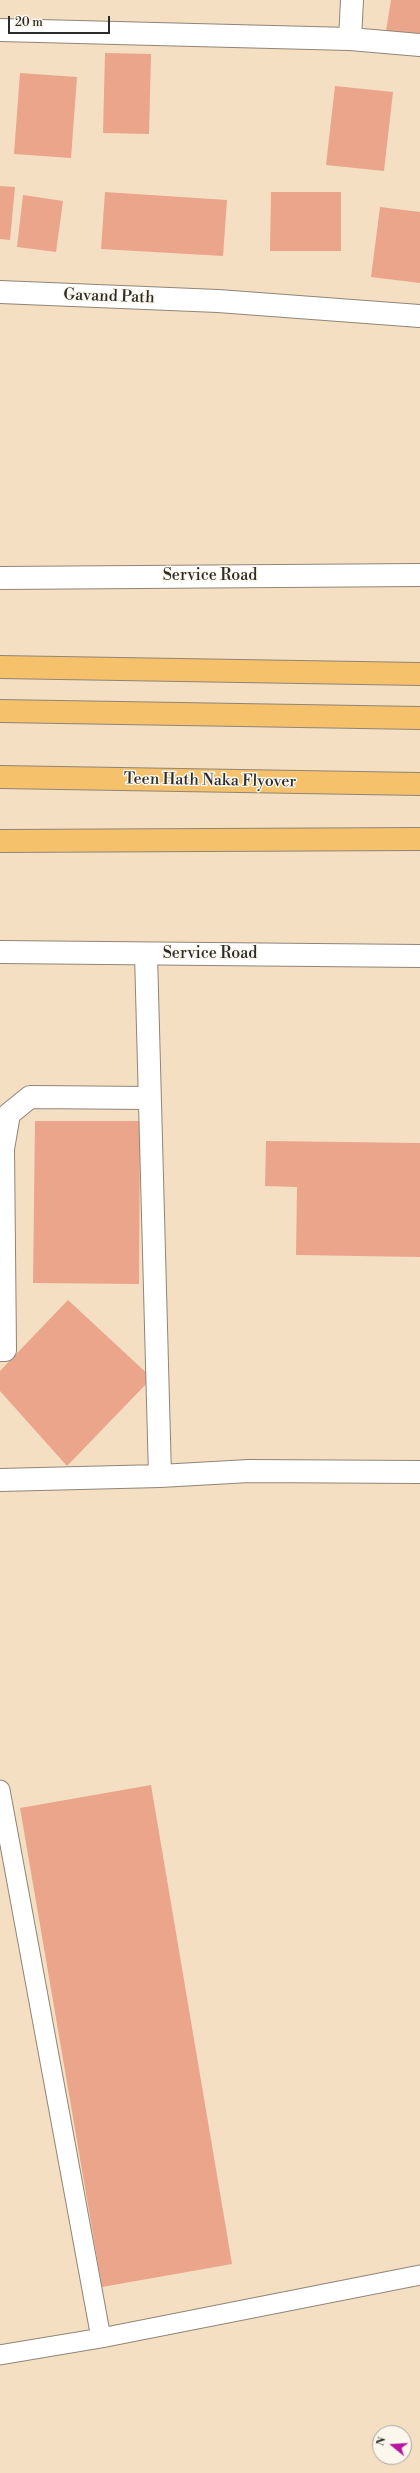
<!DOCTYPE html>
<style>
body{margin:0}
#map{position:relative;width:420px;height:2473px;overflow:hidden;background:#f4dfc3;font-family:"Libre Bodoni",serif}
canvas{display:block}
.north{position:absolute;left:372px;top:2425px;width:40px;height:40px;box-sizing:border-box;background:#fbf7ec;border:1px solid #a8a59f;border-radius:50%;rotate:288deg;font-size:11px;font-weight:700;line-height:16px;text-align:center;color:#2b2b2b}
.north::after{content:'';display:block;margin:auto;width:14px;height:18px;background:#b5179e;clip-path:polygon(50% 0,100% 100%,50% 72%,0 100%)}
.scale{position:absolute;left:8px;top:16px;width:102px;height:18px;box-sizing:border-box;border:2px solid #2b2b2b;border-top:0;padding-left:5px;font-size:12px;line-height:14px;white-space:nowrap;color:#2b2b2b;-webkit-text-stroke:3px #fbf7ec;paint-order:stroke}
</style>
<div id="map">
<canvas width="420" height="2473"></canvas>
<div class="north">N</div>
<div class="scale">20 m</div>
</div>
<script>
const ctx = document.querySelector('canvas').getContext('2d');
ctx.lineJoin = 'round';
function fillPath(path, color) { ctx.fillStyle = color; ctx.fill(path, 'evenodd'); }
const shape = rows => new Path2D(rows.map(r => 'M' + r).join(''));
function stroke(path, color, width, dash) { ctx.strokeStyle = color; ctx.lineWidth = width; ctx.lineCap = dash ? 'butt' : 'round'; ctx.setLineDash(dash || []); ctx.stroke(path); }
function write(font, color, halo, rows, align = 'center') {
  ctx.font = font + ' "Libre Bodoni",serif'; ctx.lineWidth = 3; ctx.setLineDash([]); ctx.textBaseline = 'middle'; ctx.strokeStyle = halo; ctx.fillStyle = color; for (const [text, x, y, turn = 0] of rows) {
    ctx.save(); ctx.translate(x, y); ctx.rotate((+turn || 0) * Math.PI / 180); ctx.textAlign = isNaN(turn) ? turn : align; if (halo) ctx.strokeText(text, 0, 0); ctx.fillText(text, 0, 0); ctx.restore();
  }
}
fillPath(shape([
 [391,0,420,0,420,36,386,31],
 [105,53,151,54,149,134,103,133],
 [20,73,77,77,71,158,14,154],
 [335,86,393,92,384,171,326,165],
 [0,186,15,187,10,240,0,239],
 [105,192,227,200,223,256,101,249],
 [271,192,341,192,341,251,270,251],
 [23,195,63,201,56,252,17,247],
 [380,207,420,212,420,283,371,277],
 [35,1121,140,1121,139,1284,33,1283],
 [266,1141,420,1143,420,1257,296,1255,297,1187,265,1186],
 [68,1300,152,1378,67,1466,0,1391,0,1371],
 [151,1785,232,2264,102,2287,20,1808]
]), '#eaa58b');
const service = shape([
 [0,1790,101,2338],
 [0,2355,101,2338,420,2275]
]);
const minor = shape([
 [0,30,350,39,420,45],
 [350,39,352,0],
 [0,292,218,301,420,316],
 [146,954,160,1476],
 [0,1350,5,1350,3,1149,9,1114,30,1097,149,1098],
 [0,1480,160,1476,249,1471,420,1472]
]);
const tertiary = shape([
 [0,578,420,575],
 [0,952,420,956]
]);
const trunk = shape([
 [0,667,420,674],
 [0,711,420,718],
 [0,777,420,784],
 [0,841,420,839]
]);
stroke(service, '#908577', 21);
stroke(minor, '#908577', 24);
stroke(tertiary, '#908577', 24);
stroke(trunk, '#908577', 24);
stroke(service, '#fff', 19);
stroke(minor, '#fff', 22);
stroke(tertiary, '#fff', 22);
stroke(trunk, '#f5c16b', 22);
write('16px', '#2b2b2b', '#fbf7ec', [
 ["Gavand Path",109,297,2],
 ["Service Road",210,576],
 ["Teen Hath Naka Flyover",210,781,1],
 ["Service Road",210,954]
]);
</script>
